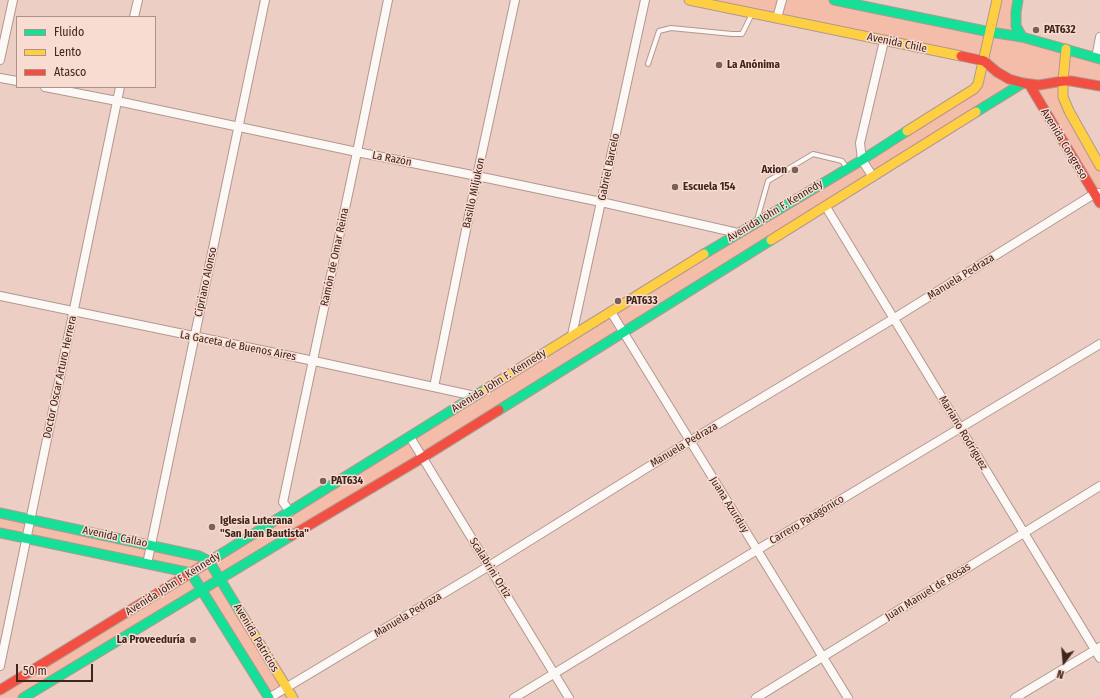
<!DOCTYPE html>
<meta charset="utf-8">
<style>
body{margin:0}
#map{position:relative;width:1100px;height:698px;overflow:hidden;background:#eccec4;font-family:"Fira Sans Condensed",sans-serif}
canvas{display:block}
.legend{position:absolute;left:16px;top:16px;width:140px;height:72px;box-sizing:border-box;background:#f8dbd1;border:1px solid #ae9289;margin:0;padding:5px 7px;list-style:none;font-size:12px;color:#3f251c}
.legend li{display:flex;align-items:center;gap:8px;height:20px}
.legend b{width:20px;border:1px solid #ae9289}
.north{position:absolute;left:1044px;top:642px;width:40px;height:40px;-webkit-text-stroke:3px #f8dbd1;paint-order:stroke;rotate:196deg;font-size:11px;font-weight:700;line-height:16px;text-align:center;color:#3f251c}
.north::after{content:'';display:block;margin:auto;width:14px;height:18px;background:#3f251c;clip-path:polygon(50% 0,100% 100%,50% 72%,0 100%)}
.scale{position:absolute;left:16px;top:664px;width:77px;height:18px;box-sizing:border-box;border:2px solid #3f251c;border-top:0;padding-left:5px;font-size:12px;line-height:14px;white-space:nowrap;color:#3f251c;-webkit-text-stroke:3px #f8dbd1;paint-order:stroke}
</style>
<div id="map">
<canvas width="1100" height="698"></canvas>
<ul class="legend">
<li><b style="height:5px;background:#16e098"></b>Fluido</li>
<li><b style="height:5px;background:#ffcf43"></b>Lento</li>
<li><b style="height:5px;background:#f24e42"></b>Atasco</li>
</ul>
<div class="north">N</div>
<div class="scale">50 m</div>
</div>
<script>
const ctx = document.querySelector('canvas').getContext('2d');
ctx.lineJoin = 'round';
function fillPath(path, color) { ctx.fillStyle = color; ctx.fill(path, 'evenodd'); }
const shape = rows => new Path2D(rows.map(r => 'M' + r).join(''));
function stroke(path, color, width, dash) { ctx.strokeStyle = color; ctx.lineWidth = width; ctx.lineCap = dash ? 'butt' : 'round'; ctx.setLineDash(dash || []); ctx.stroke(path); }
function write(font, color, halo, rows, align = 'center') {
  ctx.font = font + ' "Fira Sans Condensed",sans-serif'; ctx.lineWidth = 3; ctx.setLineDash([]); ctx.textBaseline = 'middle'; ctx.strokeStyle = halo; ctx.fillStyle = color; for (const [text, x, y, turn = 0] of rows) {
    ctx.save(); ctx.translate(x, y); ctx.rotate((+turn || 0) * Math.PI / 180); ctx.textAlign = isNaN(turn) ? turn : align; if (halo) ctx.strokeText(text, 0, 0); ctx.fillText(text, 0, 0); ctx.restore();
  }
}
fillPath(shape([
 [689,0,834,0,990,32,997,0,1018,0,1022,37,1100,59,1100,86,1063,81,1063,97,1100,166,1100,203,1029,84,220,578,293,698,269,698,202,590,23,698,0,698,0,690,191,573,0,533,0,513,204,558,974,89,984,62]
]), '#f3bdaa');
const lane = shape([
 [648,64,659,31,671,28,732,34,742,34,752,14],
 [757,220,768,181,813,154,842,161,847,168]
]);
const street = shape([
 [134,17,138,0],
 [777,18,782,0],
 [1096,58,1100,37],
 [0,60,13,0],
 [0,78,17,81],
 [45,87,117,101,357,152,477,176,601,202,738,233],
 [873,177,862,160,860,143,884,41],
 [826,207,1100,658],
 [0,296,314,361,475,396],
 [611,312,848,698],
 [572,335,645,0],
 [434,387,477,176,515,0],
 [410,437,569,698],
 [290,512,283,502,357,152,388,0],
 [147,564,265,0],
 [0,666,120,87],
 [269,698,489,566,690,441,893,319,1094,194,1099,193],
 [514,698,757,550,1100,344],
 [756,698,1100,486],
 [1015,698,1100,647]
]);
const fast = shape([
 [834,0,990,32,1022,37,1100,59],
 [1018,0,1016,12,1016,26,1022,37],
 [976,112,1023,83],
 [704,254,862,160,907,131],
 [499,410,771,240],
 [0,513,199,556,209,561,242,615],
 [0,533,191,573,269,698],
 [202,566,486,389],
 [23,698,291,536]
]);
const slow = shape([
 [689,0,961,56],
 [1066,49,1063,81,1063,97,1069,111,1100,166],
 [907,131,974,89,978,84,997,0],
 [771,240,976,112],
 [486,389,704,254],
 [242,615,293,698]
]);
const jam = shape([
 [961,56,984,61,997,72,1009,79,1023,83,1039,85,1063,81,1071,81,1100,86],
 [1029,84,1100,203],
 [291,536,422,458,499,410],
 [0,690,202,566]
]);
stroke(lane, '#b1988f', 6);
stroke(street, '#b1988f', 10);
stroke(fast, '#b1988f', 11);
stroke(slow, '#b1988f', 11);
stroke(jam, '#b1988f', 11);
stroke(lane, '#fcf8f6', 4);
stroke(street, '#fcf8f6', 8);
stroke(fast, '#16e098', 9);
stroke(slow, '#ffcf43', 9);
stroke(jam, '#f24e42', 9);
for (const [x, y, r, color] of [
 [1036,30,4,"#7c6057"],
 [719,65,4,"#7c6057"],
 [795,170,4,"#7c6057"],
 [675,187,4,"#7c6057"],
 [618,301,4,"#7c6057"],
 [323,481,4,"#7c6057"],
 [212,527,4,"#7c6057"],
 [193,640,4,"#7c6057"]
]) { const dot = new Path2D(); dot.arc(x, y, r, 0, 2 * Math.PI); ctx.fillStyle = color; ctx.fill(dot); stroke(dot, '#f8dbd1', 1.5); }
write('bold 11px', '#3f251c', '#f8dbd1', [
 ["PAT632",1044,30],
 ["La Anónima",727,65],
 ["Axion",787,170,"right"],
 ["Escuela 154",683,187],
 ["PAT633",626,301],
 ["PAT634",331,481],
 ["Iglesia Luterana",220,521],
 ["\"San Juan Bautista\"",220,534],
 ["La Proveeduría",185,640,"right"]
], 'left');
write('11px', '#3f251c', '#f8dbd1', [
 ["Avenida Chile",897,43,12],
 ["Avenida Congreso",1064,144,59],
 ["La Razón",392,159,11],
 ["Gabriel Barcelo",609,167,-78],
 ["Basillo Miljukon",474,193,-78],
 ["Avenida John F. Kennedy",775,211,-31],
 ["Ramón de Omar Reina",335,257,-78],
 ["Manuela Pedraza",961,277,-32],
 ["Cipriano Alonso",206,282,-78],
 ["La Gaceta de Buenos Aires",238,346,11],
 ["Doctor Oscar Arturo Herrera",60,377,-78],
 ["Avenida John F. Kennedy",499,381,-32],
 ["Mariano Rodríguez",963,433,59],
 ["Manuela Pedraza",684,445,-31],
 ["Juana Azurduy",729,505,58],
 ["Carrero Patagónico",807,520,-31],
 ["Avenida Callao",115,537,12],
 ["Scalabrini Ortiz",490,568,58],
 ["Avenida John F. Kennedy",173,584,-32],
 ["Juan Manuel de Rosas",928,592,-32],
 ["Manuela Pedraza",408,615,-31],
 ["Avenida Patricios",256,638,59]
]);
</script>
